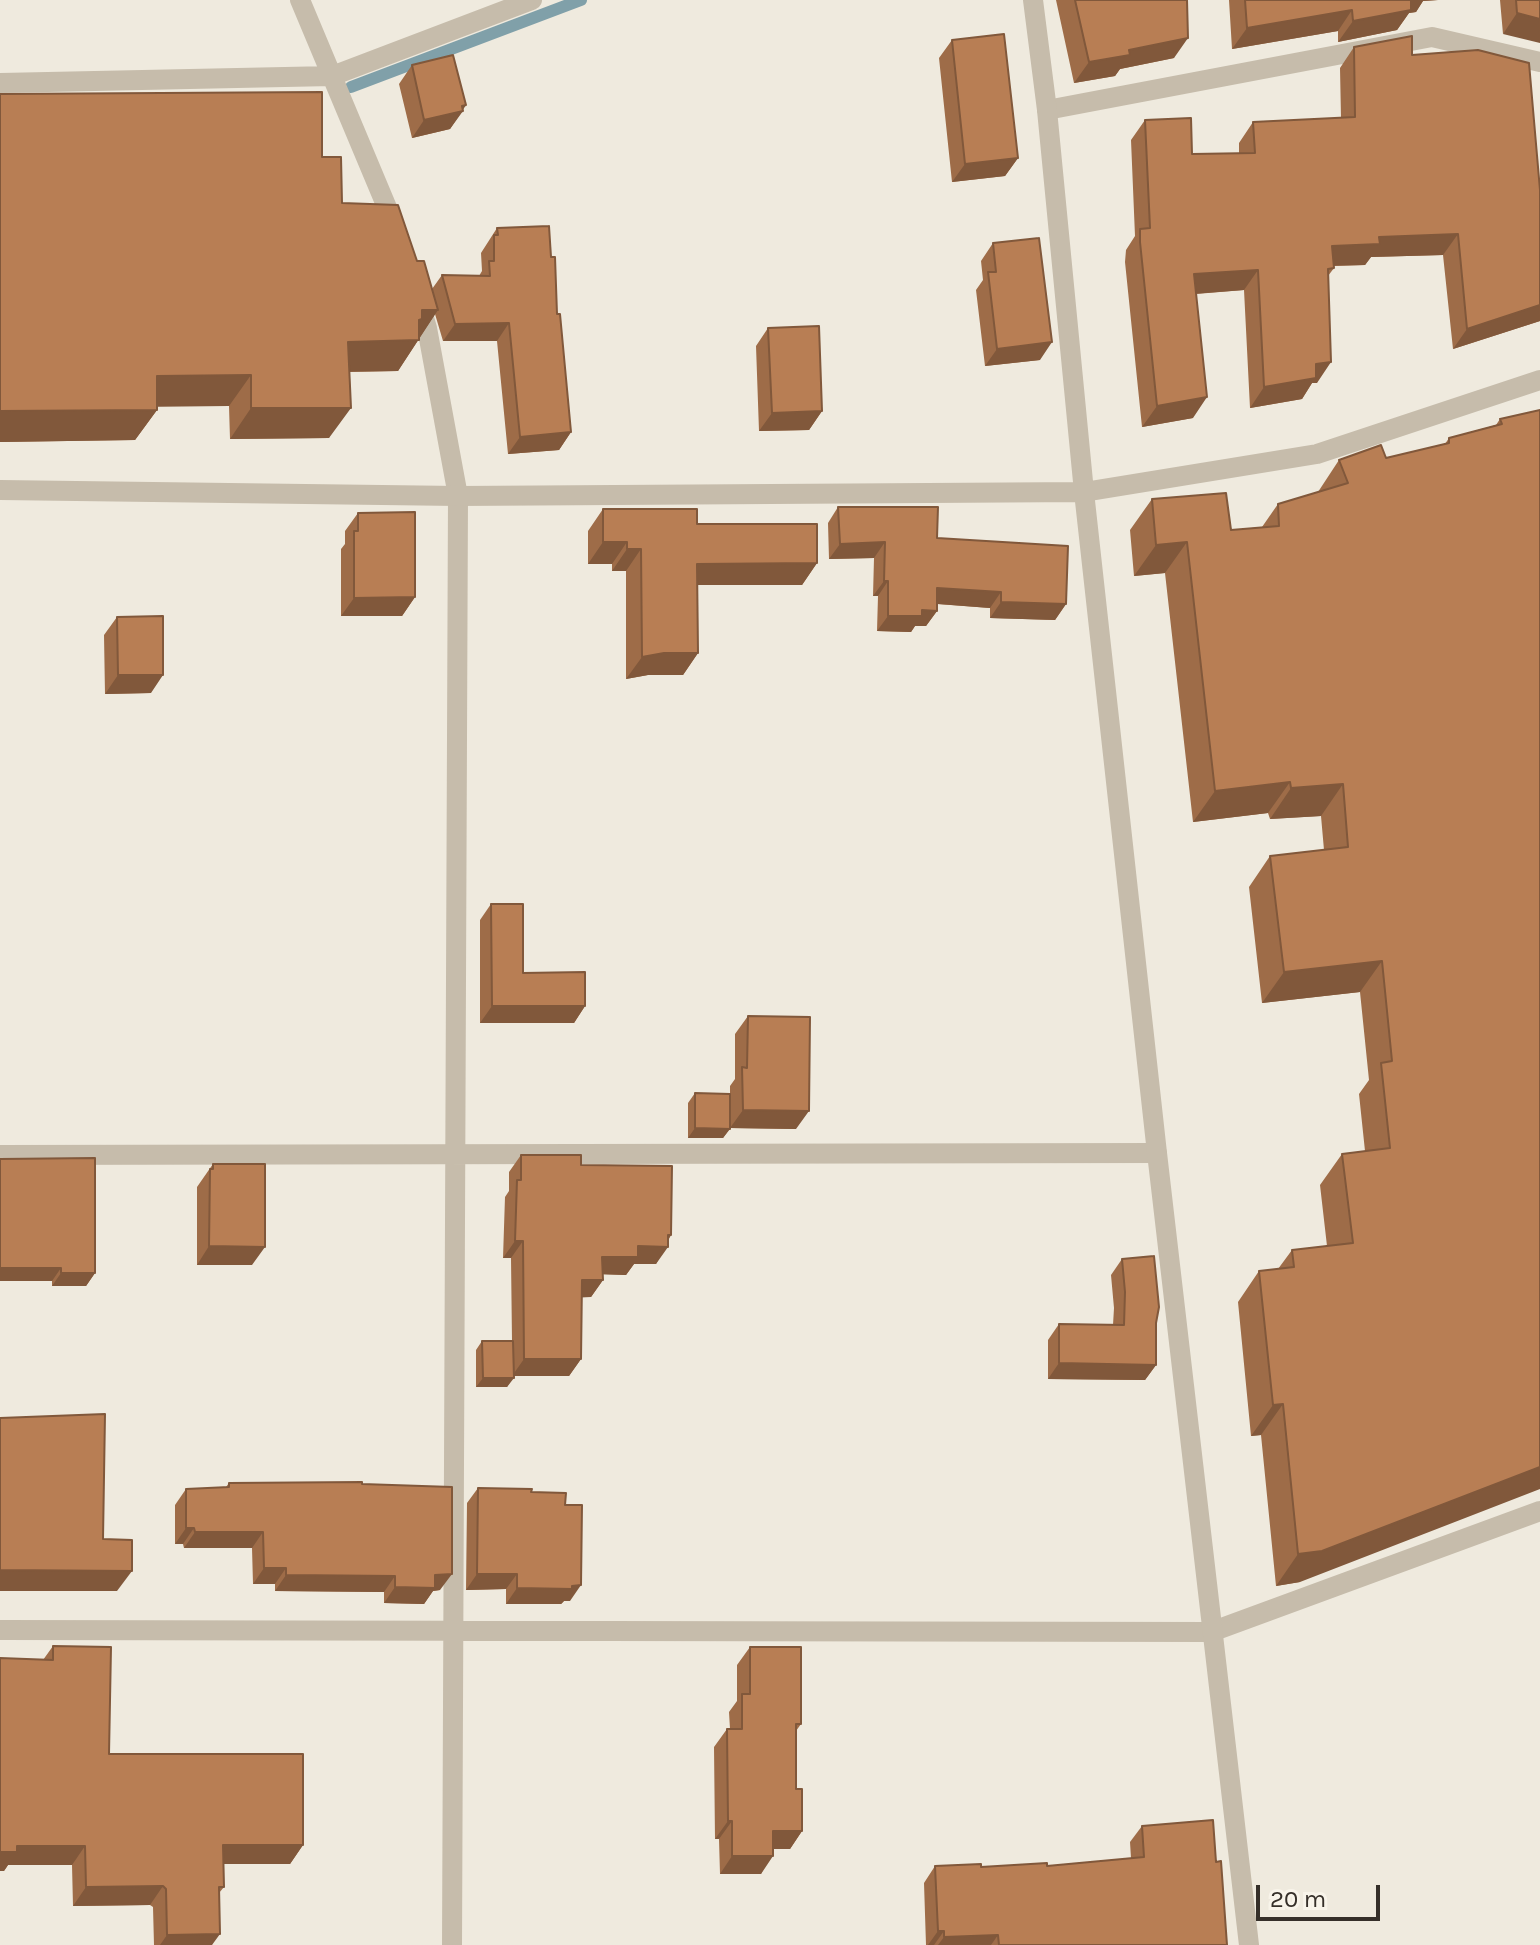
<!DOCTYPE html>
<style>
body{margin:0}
#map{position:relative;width:1540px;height:1945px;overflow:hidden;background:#efeade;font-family:Karla,sans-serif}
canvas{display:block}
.scale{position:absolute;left:1256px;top:1885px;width:124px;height:36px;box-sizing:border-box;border:4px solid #352f29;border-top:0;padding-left:10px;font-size:24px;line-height:28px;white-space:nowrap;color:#352f29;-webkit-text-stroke:6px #f8f4ea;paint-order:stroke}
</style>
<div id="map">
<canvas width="1540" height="1945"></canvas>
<div class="scale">20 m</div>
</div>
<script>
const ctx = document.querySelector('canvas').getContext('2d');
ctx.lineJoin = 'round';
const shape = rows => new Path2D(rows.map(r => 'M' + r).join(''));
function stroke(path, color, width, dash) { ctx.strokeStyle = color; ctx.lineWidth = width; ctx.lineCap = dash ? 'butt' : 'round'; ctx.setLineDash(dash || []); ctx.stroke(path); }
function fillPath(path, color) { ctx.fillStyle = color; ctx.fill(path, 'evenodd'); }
stroke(shape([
 [351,87,581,0]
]), '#80a0a9', 12);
stroke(shape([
 [300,0,396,229],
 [0,83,332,76,532,0],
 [1047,110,1432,37,1540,62],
 [419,301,427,328,458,496,452,1945],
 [0,1155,1157,1153],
 [0,1630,1211,1632,1540,1511]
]), '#c6bcab', 20);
stroke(shape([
 [1033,0,1047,110,1084,492,1157,1153,1249,1945],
 [0,490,458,496,1084,492,1317,454,1540,380]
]), '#c6bcab', 20);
fillPath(shape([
 [1056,0,1187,0,1174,58,1120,69,1115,76,1074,83],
 [1229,0,1438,0,1423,1,1416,12,1409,13,1397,30,1338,42,1338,31,1232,49],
 [1500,0,1540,0,1503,34],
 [952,40,1018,158,1005,176,952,182,939,58],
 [1354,47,1412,55,1540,321,1453,349,1443,255,1371,257,1365,265,1334,266,1334,268,1328,276,1317,383,1312,383,1302,399,1250,408,1244,290,1196,294,1193,418,1142,427,1125,262,1126,250,1135,236,1131,140,1145,120,1192,154,1239,153,1239,143,1253,122,1341,118,1340,68],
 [412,65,466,105,450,129,412,138,399,84],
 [322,157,342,203,417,261,432,289,442,275,479,276,482,271,481,253,497,228,551,257,571,432,559,450,508,454,497,341,443,341,435,314,398,371,349,372,329,438,230,439,229,406,157,406,157,410,135,440,0,442],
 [993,243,1040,360,985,366,976,290,983,280,981,261],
 [768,328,822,411,809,430,759,431,756,346],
 [1540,410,1300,1582,1276,1586,1261,1435,1251,1436,1238,1302,1259,1271,1278,1269,1292,1250,1327,1246,1320,1185,1342,1154,1365,1151,1359,1094,1369,1080,1360,992,1262,1003,1249,887,1270,856,1324,850,1321,816,1270,819,1268,813,1193,822,1165,573,1134,576,1130,530,1152,499,1231,530,1262,527,1278,504,1318,492,1339,460,1386,458,1445,444,1449,438,1496,425,1500,419],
 [838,507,937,538,1066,604,1055,620,990,618,990,608,937,604,937,611,926,626,915,626,911,632,877,631,878,596,873,596,874,558,829,559,828,523],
 [603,509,697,524,817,563,802,585,698,585,698,653,683,675,648,675,626,679,626,571,612,571,612,564,588,564,588,531],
 [358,513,415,597,402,616,341,616,341,549,345,544,345,531],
 [117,617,151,693,105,694,104,635],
 [491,904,523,973,585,1006,574,1023,480,1023,480,920],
 [748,1016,796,1129,730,1128,723,1138,688,1138,688,1103,695,1093,730,1094,730,1086,735,1079,735,1034],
 [521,1155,581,1165,671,1235,656,1264,634,1264,626,1275,603,1274,603,1280,591,1297,582,1297,581,1359,569,1376,514,1376,507,1387,476,1387,476,1350,482,1341,512,1341,511,1258,503,1258,505,1197,509,1191,509,1172],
 [0,1159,95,1273,86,1286,52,1286,52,1281,0,1281],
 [213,1164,252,1265,197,1265,197,1187],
 [1122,1259,1156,1323,1156,1365,1145,1380,1048,1379,1048,1340,1059,1324,1113,1325,1114,1308,1111,1275],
 [229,1483,362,1484,440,1590,433,1591,424,1604,384,1603,384,1592,275,1591,275,1584,253,1584,252,1548,184,1548,183,1544,175,1544,175,1505,186,1489,226,1487],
 [478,1488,531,1492,565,1505,570,1601,564,1601,561,1604,506,1604,506,1589,466,1590,467,1503],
 [53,1646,109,1754,303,1845,290,1864,223,1864,224,1887,219,1893,212,1945,154,1945,153,1907,150,1905,73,1906,72,1865,8,1865,4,1871,43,1660],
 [750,1647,801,1724,796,1731,796,1789,802,1831,790,1849,773,1849,761,1874,720,1874,719,1839,715,1839,714,1747,727,1729,730,1729,729,1712,737,1701,737,1665],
 [1142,1826,1216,1862,1227,1945,926,1945,924,1883,935,1866,981,1867,1047,1866,1131,1858,1130,1842]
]), '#9e6c48');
fillPath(shape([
 [1407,0,1438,0,1423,1,1416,12,1409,13,1397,30,1338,42,1353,21],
 [1352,10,1338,31,1232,49,1247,28],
 [1517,13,1540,19,1540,43,1503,34],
 [1188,38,1174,58,1120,69,1115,76,1074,83,1089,62,1129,50],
 [466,105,461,112,463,111,450,129,412,138,424,120],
 [1018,158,1005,176,952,182,965,164],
 [1458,234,1443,255,1371,257,1365,265,1318,266,1332,246,1379,237],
 [1258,270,1244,290,1179,295,1194,274],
 [1540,305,1540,321,1453,349,1467,329],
 [422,310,438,310,398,371,326,372,348,342],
 [509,323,497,341,443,341,455,324],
 [1052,342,1040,360,985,366,997,349],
 [1331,362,1317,383,1312,383,1302,399,1250,408,1264,387,1316,364],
 [251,375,229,406,135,407,157,376],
 [1207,397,1193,418,1142,427,1157,406],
 [251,408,351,408,329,438,230,439],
 [157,410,135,440,0,442,0,411],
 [822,411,809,430,759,431,772,413],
 [571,432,559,450,508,454,520,437],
 [603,542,627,542,612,564,588,564],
 [885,542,874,558,829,559,840,544],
 [1187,542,1165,573,1134,576,1156,545],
 [627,549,641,549,626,571,612,571],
 [817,563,802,585,682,585,697,564],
 [884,581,888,581,878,596,873,596],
 [937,588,1001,592,990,608,926,603],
 [415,597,402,616,341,616,354,598],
 [1001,602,1066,604,1055,620,990,618],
 [922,610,937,611,926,626,915,626,911,632,877,631,888,616],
 [664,653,698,653,683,675,648,675,626,679,642,657],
 [118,675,163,675,151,693,105,694],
 [1290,782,1268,813,1193,822,1215,791],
 [1343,784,1321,816,1270,819,1291,788],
 [1382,961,1360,992,1262,1003,1284,972],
 [492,1006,585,1006,574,1023,480,1023],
 [743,1110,809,1111,796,1129,730,1128],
 [695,1128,730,1129,723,1138,688,1138],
 [668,1235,671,1235,663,1247,668,1247,656,1264,634,1264,626,1275,590,1274,602,1257],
 [515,1241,523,1241,511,1258,503,1258],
 [209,1246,265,1247,252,1265,197,1265],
 [0,1268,61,1268,52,1281,0,1281],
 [61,1273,95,1273,86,1286,52,1286],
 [582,1280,603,1280,591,1297,570,1298],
 [524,1359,581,1359,569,1376,512,1376],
 [1059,1363,1156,1365,1145,1380,1048,1379],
 [483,1378,514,1378,507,1387,476,1387],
 [1283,1404,1261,1435,1251,1436,1273,1405],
 [1540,1467,1540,1489,1300,1582,1276,1586,1298,1554],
 [186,1528,194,1528,183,1544,175,1544],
 [195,1532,263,1532,252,1548,184,1548],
 [264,1568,286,1568,275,1584,253,1584],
 [0,1570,132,1571,117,1591,0,1591],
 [452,1574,440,1590,433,1591,424,1604,384,1603,395,1587,435,1575],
 [477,1574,517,1574,506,1589,466,1590],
 [286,1575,395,1576,384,1592,275,1591],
 [581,1585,570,1601,564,1601,561,1604,506,1604,517,1588],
 [728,1821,732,1821,719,1839,715,1839],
 [773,1831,802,1831,790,1849,761,1849],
 [223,1845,303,1845,290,1864,210,1864],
 [17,1846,85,1846,72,1865,8,1865,4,1871,0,1871,0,1852],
 [732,1856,773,1856,761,1874,720,1874],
 [163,1886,150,1905,73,1906,86,1887],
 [938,1931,944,1931,934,1945,928,1945],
 [220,1934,212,1945,160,1945,167,1935],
 [998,1935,991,1945,938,1945,944,1937]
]), '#81583b');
const building = shape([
 [1075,0,1187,0,1188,38,1129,50,1130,55,1089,62,1075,0],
 [1245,0,1411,0,1411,10,1353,21,1352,10,1247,28,1245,0],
 [1516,0,1540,0,1540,19,1517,13,1516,0],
 [1004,34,1018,158,965,164,952,40,1004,34],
 [1412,36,1412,55,1478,50,1529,63,1540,190,1540,305,1467,329,1458,234,1379,237,1380,244,1332,246,1334,268,1328,269,1331,362,1316,364,1316,378,1264,387,1258,270,1194,274,1207,397,1157,406,1140,242,1140,229,1150,228,1145,120,1191,118,1192,154,1255,153,1253,122,1355,117,1354,47,1412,36],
 [453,55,466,105,462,106,463,111,424,120,412,65,453,55],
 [322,92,322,157,341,157,342,203,398,205,417,261,424,261,438,310,422,310,422,319,419,320,419,340,348,342,351,408,251,408,251,375,157,376,157,410,0,411,0,94,322,92],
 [549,226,551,257,555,257,557,314,560,314,571,432,520,437,509,323,455,324,442,275,490,276,489,261,494,261,494,235,498,235,497,228,549,226],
 [1039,238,1052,342,997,349,988,272,996,272,993,243,1039,238],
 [819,326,822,411,772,413,768,328,819,326],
 [1540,410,1540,1467,1322,1551,1298,1554,1283,1404,1273,1405,1259,1271,1294,1267,1292,1250,1353,1243,1342,1154,1390,1148,1381,1063,1392,1061,1382,961,1284,972,1270,856,1348,847,1343,784,1291,788,1290,782,1215,791,1187,542,1156,545,1152,499,1226,493,1231,530,1279,526,1278,504,1348,483,1339,460,1381,445,1386,458,1449,443,1449,438,1502,424,1500,419,1540,410],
 [838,507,938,507,937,538,1068,546,1066,604,1001,602,1001,592,937,588,937,611,922,610,922,616,888,616,888,581,884,581,885,542,840,544,838,507],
 [603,509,697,509,697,524,817,524,817,563,697,564,698,653,664,653,642,657,641,549,627,549,627,542,603,542,603,509],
 [415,512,415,597,354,598,354,531,358,531,358,513,415,512],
 [163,616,163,675,118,675,117,617,163,616],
 [491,904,523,904,523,973,585,972,585,1006,492,1006,491,904],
 [748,1016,810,1017,809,1111,743,1110,742,1067,747,1068,748,1016],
 [695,1093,730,1094,730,1129,695,1128,695,1093],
 [521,1155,581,1155,581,1165,672,1166,671,1235,668,1235,668,1247,638,1246,638,1257,602,1257,603,1280,582,1280,581,1359,524,1359,523,1241,515,1241,517,1180,521,1180,521,1155],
 [95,1158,95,1273,61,1273,61,1268,0,1268,0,1159,95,1158],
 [213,1164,265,1164,265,1247,209,1246,210,1169,213,1169,213,1164],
 [1154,1256,1159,1307,1156,1323,1156,1365,1059,1363,1059,1324,1124,1325,1125,1292,1122,1259,1154,1256],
 [482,1341,513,1341,514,1378,483,1378,482,1341],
 [105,1414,103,1539,132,1540,132,1571,0,1570,0,1418,105,1414],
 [362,1482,362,1484,452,1487,452,1574,435,1575,435,1588,395,1587,395,1576,286,1575,286,1568,264,1568,263,1532,195,1532,194,1528,186,1528,186,1489,229,1487,229,1483,362,1482],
 [478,1488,532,1489,531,1492,566,1493,565,1505,582,1505,581,1585,572,1586,572,1589,517,1588,517,1574,477,1574,478,1488],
 [53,1646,111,1647,109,1754,303,1754,303,1845,223,1845,224,1887,219,1887,220,1934,167,1935,166,1889,163,1886,86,1887,85,1846,17,1846,17,1852,0,1852,0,1658,53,1660,53,1646],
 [750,1647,801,1647,801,1724,796,1724,796,1789,802,1789,802,1831,773,1831,773,1856,732,1856,732,1821,728,1821,727,1729,742,1729,742,1694,750,1694,750,1647],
 [1213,1820,1216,1862,1221,1861,1227,1945,999,1945,998,1935,944,1937,944,1931,938,1931,935,1866,981,1864,981,1867,1047,1863,1047,1866,1144,1857,1142,1826,1213,1820]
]);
fillPath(building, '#b87e54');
stroke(building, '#81583b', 2);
</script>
